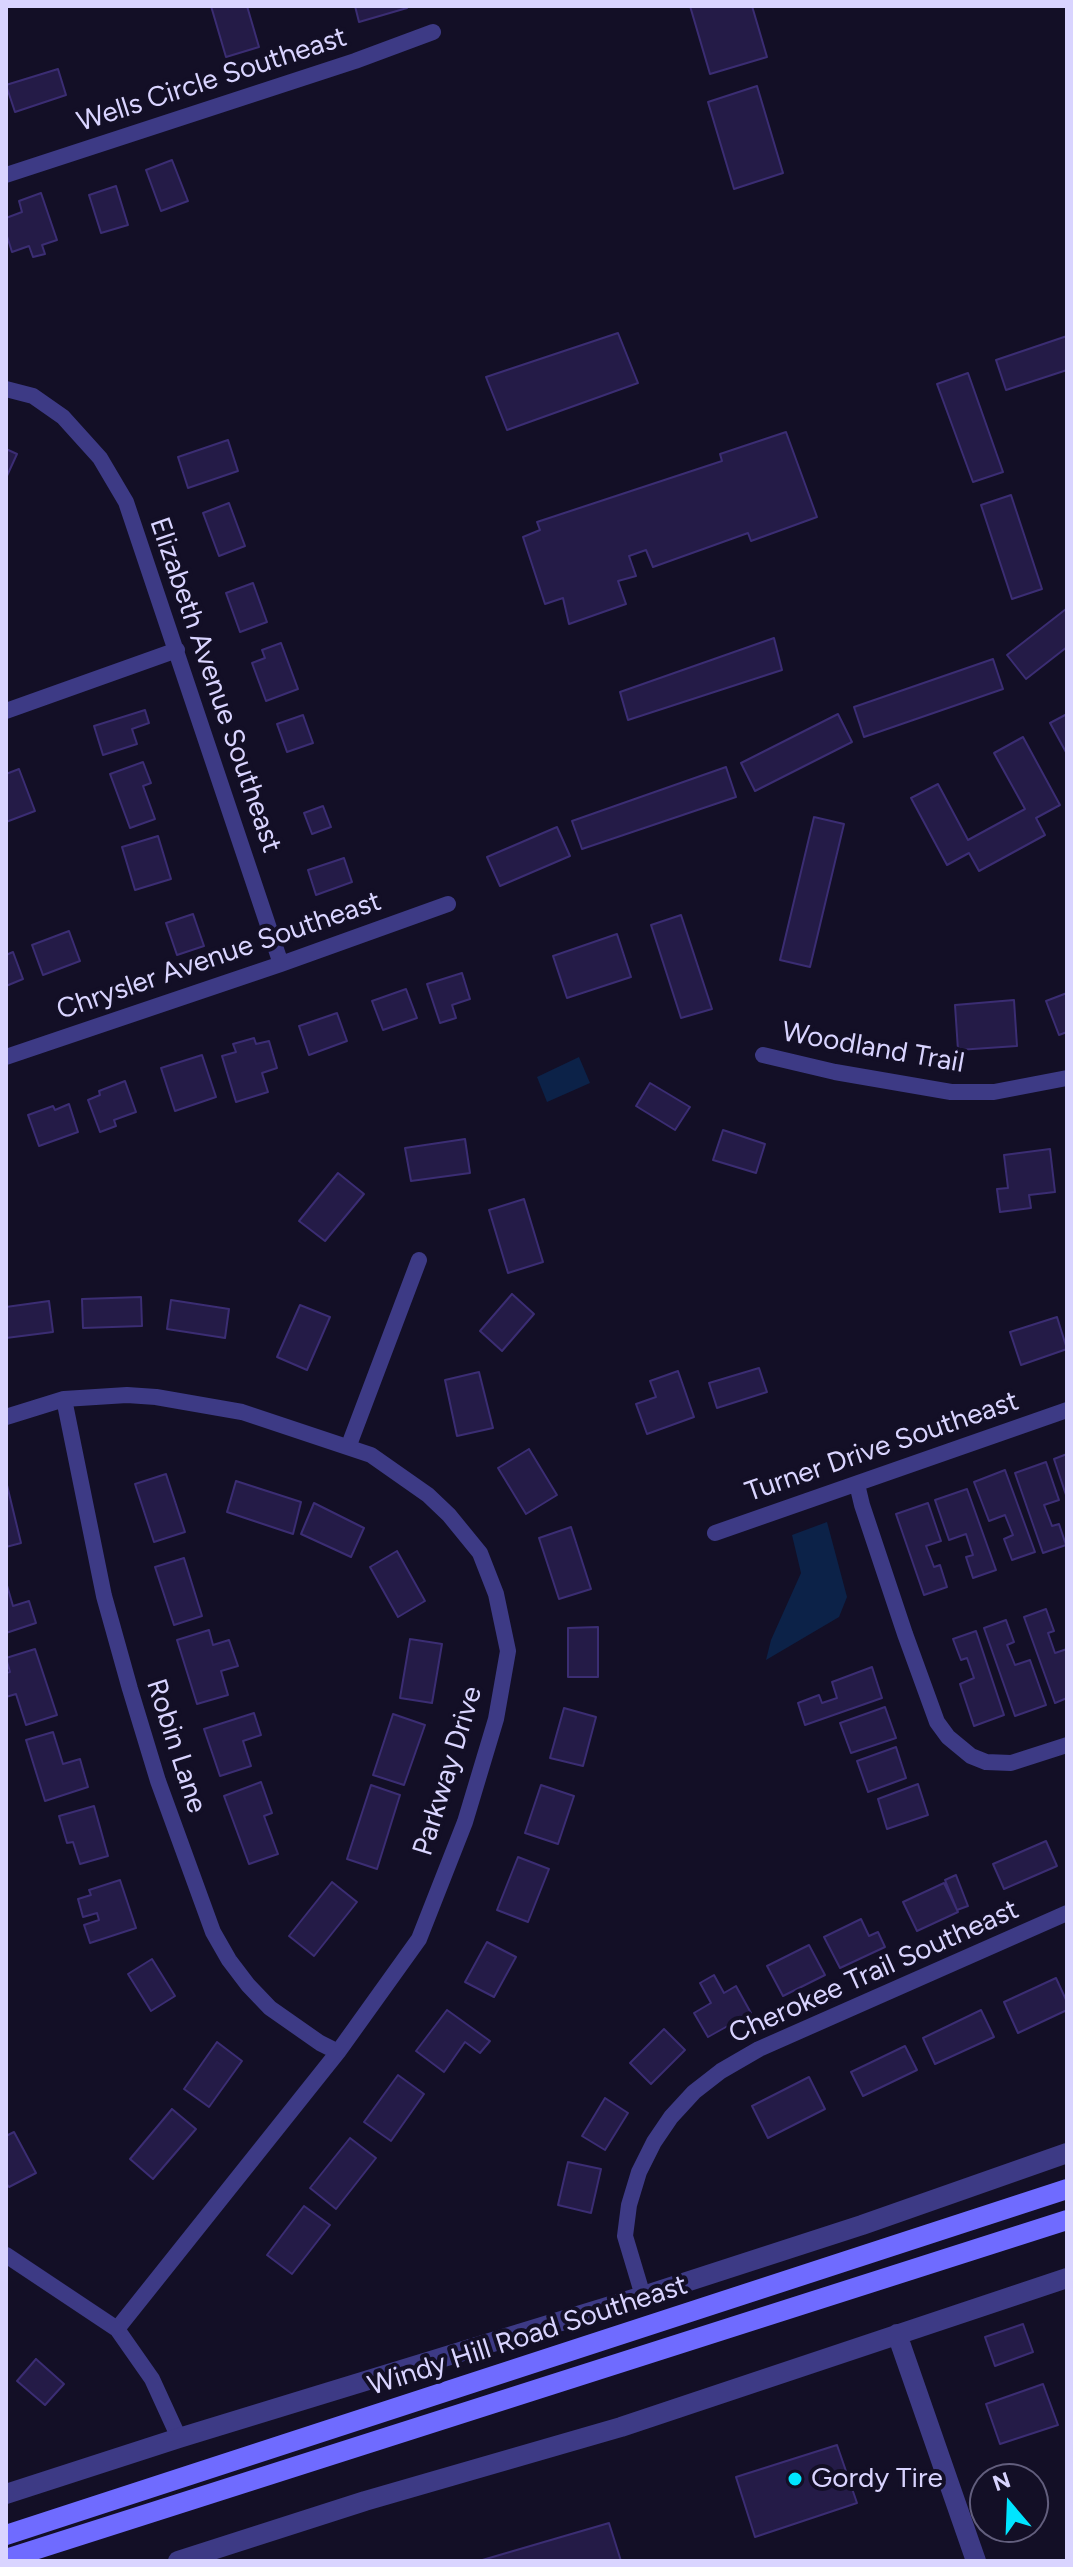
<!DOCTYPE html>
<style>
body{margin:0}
#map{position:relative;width:1073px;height:2567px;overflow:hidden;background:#130f26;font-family:Figtree,sans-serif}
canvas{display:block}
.frame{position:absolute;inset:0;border:8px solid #d9d4ff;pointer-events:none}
.north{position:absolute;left:969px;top:2463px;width:80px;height:80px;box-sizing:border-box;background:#130f26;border:2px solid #625e7d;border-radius:50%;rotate:341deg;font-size:22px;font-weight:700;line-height:32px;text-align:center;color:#d9d4ff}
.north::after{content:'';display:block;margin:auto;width:28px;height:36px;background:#00e5ff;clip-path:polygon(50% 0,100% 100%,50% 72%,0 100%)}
</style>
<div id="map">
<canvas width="1073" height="2567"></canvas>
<div class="frame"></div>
<div class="north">N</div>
</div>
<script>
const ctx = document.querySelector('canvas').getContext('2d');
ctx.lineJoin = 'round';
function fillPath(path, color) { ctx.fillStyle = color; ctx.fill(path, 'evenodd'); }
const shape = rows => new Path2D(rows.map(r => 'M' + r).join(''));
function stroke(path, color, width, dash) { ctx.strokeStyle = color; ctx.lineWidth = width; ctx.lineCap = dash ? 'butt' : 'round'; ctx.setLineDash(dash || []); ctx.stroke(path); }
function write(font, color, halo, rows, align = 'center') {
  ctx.font = font + ' Figtree,sans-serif'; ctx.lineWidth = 8; ctx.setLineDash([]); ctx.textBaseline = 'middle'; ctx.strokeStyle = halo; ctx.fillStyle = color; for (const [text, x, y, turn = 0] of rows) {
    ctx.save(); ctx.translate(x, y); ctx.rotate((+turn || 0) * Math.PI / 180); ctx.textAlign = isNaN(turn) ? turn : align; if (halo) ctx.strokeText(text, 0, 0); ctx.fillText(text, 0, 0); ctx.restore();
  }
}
fillPath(shape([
 [579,1057,590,1083,547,1102,537,1077],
 [827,1522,847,1597,839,1617,766,1660,771,1640,801,1573,792,1535]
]), '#0c2248');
const building = shape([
 [211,6,247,6,259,47,226,57,211,6],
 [355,6,406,6,407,8,359,22,355,6],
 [690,6,752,6,767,57,710,74,690,6],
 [58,69,66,95,15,112,6,85,58,69],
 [757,86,783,173,734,189,708,102,757,86],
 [172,160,188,201,161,211,146,170,172,160],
 [116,186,128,225,101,233,89,195,116,186],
 [41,193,57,240,42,245,45,254,33,257,29,246,12,252,6,233,6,218,22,212,19,201,41,193],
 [618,333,638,383,507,430,486,377,618,333],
 [1067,336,1067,370,1006,390,996,360,1067,336],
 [968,373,1003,472,973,482,937,384,968,373],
 [786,432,817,517,751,541,748,533,653,567,646,550,629,556,636,576,618,581,626,604,569,624,563,598,545,604,523,537,540,530,537,522,722,461,720,454,786,432],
 [228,440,238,471,188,488,178,457,228,440],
 [6,449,17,454,6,478,6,449],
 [1011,495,1042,589,1012,599,981,505,1011,495],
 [229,503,245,546,219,556,203,513,229,503],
 [253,583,267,622,240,632,226,593,253,583],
 [1066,609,1067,647,1026,679,1007,655,1066,609],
 [774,638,782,670,628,720,620,692,774,638],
 [281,643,298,689,266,701,252,663,265,658,262,650,281,643],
 [993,659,1003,689,864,737,854,707,993,659],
 [145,710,149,723,132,729,137,744,103,755,94,726,145,710],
 [838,714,852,742,755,791,741,763,838,714],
 [1067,714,1067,754,1050,723,1067,714],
 [303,715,313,743,287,752,277,724,303,715],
 [1023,737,1060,805,1036,818,1045,835,979,871,969,853,947,865,911,798,938,784,968,840,1025,809,994,753,1023,737],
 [143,762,151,783,143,786,155,819,130,828,110,774,143,762],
 [726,767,736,797,582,849,572,821,726,767],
 [19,769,35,811,6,822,6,774,19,769],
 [323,806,331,827,312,834,304,813,323,806],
 [814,817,844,824,810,967,780,960,814,817],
 [557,827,570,856,500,886,487,857,557,827],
 [158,836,171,879,135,890,122,847,158,836],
 [344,858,352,882,316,895,308,870,344,858],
 [193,914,204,946,177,955,166,923,193,914],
 [681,915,712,1009,681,1018,651,925,681,915],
 [69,931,80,961,43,975,32,945,69,931],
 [617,934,631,977,567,998,553,956,617,934],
 [13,952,23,979,6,986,6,955,13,952],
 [462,973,470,999,452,1005,456,1018,440,1023,427,984,462,973],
 [406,989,417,1018,383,1030,372,1001,406,989],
 [1067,993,1067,1032,1059,1035,1046,1001,1067,993],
 [1014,1000,1017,1046,958,1050,955,1005,1014,1000],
 [337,1013,347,1041,309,1055,299,1026,337,1013],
 [254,1038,256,1044,269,1041,277,1068,262,1073,268,1092,236,1102,222,1056,236,1052,233,1044,254,1038],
 [202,1055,216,1097,175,1111,161,1068,202,1055],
 [125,1081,136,1112,114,1120,116,1126,100,1132,88,1100,100,1095,99,1091,125,1081],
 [650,1083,690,1107,675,1130,636,1106,650,1083],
 [69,1104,78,1132,39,1146,28,1115,53,1106,55,1110,69,1104],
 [723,1130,765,1144,756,1173,713,1160,723,1130],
 [465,1139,470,1173,411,1181,405,1148,465,1139],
 [1050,1149,1055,1192,1029,1195,1031,1208,1000,1212,997,1189,1008,1188,1004,1155,1050,1149],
 [338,1173,364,1194,325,1241,299,1221,338,1173],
 [524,1199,543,1262,508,1273,489,1210,524,1199],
 [512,1294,534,1314,502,1351,480,1331,512,1294],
 [141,1297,142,1326,83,1328,82,1299,141,1297],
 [171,1300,229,1309,225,1338,167,1329,171,1300],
 [49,1301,53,1332,6,1338,6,1307,49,1301],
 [300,1305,330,1317,307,1370,277,1357,300,1305],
 [1057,1317,1067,1349,1021,1365,1010,1332,1057,1317],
 [759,1368,767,1392,717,1408,709,1383,759,1368],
 [678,1371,694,1417,647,1434,636,1404,656,1397,650,1381,678,1371],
 [479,1372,493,1428,457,1436,445,1380,479,1372],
 [529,1449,557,1495,526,1514,498,1468,529,1449],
 [1067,1454,1067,1498,1054,1459,1067,1454],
 [1046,1462,1059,1500,1044,1505,1052,1526,1059,1524,1066,1545,1043,1553,1015,1473,1046,1462],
 [1005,1470,1035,1552,1012,1560,1004,1539,1013,1535,1005,1515,989,1521,974,1482,1005,1470],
 [166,1474,185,1532,154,1542,135,1484,166,1474],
 [6,1481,21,1543,6,1547,6,1481],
 [236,1481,301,1502,293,1534,227,1512,236,1481],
 [967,1489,996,1570,973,1578,966,1557,973,1555,966,1534,949,1540,935,1500,967,1489],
 [314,1503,364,1528,351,1557,301,1534,314,1503],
 [928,1503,941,1541,926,1546,934,1567,940,1565,947,1587,924,1595,896,1514,928,1503],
 [571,1527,591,1589,559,1599,539,1538,571,1527],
 [397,1551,425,1601,398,1617,370,1567,397,1551],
 [184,1558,202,1616,174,1625,155,1567,184,1558],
 [6,1582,13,1606,29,1601,36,1623,6,1633,6,1582],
 [1046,1609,1054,1631,1048,1633,1055,1653,1067,1649,1067,1698,1055,1703,1024,1617,1046,1609],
 [1006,1620,1014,1642,1007,1645,1015,1665,1030,1660,1046,1705,1015,1716,984,1628,1006,1620],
 [598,1627,598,1677,568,1677,568,1628,598,1627],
 [209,1630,213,1645,229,1640,238,1666,221,1671,228,1695,197,1704,177,1640,209,1630],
 [976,1631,1004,1715,974,1726,960,1684,974,1678,967,1658,961,1660,953,1639,976,1631],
 [410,1639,442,1644,432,1703,400,1698,410,1639],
 [35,1649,57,1715,26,1725,16,1694,6,1697,6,1673,10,1672,6,1658,35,1649],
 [872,1667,882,1698,805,1725,798,1703,819,1695,822,1703,837,1698,832,1682,872,1667],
 [885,1707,896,1738,851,1753,840,1723,885,1707],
 [564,1708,596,1717,583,1766,550,1758,564,1708],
 [254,1713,261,1735,243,1741,251,1766,220,1776,204,1729,254,1713],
 [393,1714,425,1725,404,1785,373,1775,393,1714],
 [53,1732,63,1764,80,1759,88,1787,45,1801,26,1740,53,1732],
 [896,1747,906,1778,868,1792,857,1761,896,1747],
 [261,1782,272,1813,264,1816,278,1854,249,1864,224,1796,261,1782],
 [918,1784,928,1815,887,1829,878,1799,918,1784],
 [371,1785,400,1795,377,1869,347,1859,371,1785],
 [541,1785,574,1796,558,1844,525,1833,541,1785],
 [94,1806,108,1856,80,1864,73,1842,67,1843,59,1816,94,1806],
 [1046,1841,1057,1866,1004,1889,993,1864,1046,1841],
 [518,1857,549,1869,528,1922,497,1910,518,1857],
 [956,1875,968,1906,957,1910,945,1880,956,1875],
 [120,1880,136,1928,90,1943,84,1925,99,1920,97,1913,83,1917,78,1899,91,1895,89,1890,120,1880],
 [332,1882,357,1902,314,1956,289,1936,332,1882],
 [944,1883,958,1912,917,1931,903,1902,944,1883],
 [861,1919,869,1936,878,1932,885,1947,840,1968,824,1937,861,1919],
 [487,1942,516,1957,494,1997,465,1982,487,1942],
 [809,1945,825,1975,783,1996,767,1966,809,1945],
 [152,1959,175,1996,151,2011,128,1974,152,1959],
 [714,1975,724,1993,736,1986,751,2013,708,2037,694,2013,711,2003,700,1983,714,1975],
 [1056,1978,1067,2002,1067,2010,1018,2033,1004,2002,1056,1978],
 [447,2010,490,2041,480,2053,465,2042,444,2072,416,2051,447,2010],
 [981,2010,994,2037,935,2064,923,2038,981,2010],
 [664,2029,685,2050,651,2084,630,2063,664,2029],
 [217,2042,242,2061,209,2107,184,2089,217,2042],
 [905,2046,917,2070,863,2096,851,2072,905,2046],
 [398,2075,424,2094,391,2141,364,2122,398,2075],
 [809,2077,825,2109,768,2138,752,2106,809,2077],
 [605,2098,628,2113,605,2150,582,2136,605,2098],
 [172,2109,196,2129,153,2179,130,2159,172,2109],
 [14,2132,36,2173,9,2187,6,2183,6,2136,14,2132],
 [350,2138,376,2158,336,2209,310,2188,350,2138],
 [568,2162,601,2169,591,2213,558,2205,568,2162],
 [304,2206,330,2225,292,2274,267,2255,304,2206],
 [1023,2324,1033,2352,995,2366,985,2337,1023,2324],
 [36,2359,64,2384,45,2405,17,2381,36,2359],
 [1043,2384,1058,2425,1000,2444,986,2404,1043,2384],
 [837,2445,857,2503,755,2537,736,2477,837,2445],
 [609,2523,621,2561,479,2561,609,2523]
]);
fillPath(building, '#241b47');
stroke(building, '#3b2d73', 2);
stroke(shape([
 [6,175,355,61,433,32],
 [6,389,33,396,63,417,100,458,126,502,281,964],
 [6,711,177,650],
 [763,1055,835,1072,951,1092,994,1092,1067,1078],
 [6,1057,281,964,448,904],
 [64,1399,104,1596,130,1689,158,1781,213,1932,229,1960,248,1985,270,2008,320,2043,338,2052],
 [6,1417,64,1399,127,1395,156,1397,242,1412,371,1455,428,1495,449,1515,480,1553,496,1594,508,1651,496,1719,465,1822,419,1939,338,2052,117,2329],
 [349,1445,419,1260],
 [857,1484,862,1505,905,1634,937,1722,948,1737,971,1756,986,1762,1011,1763,1067,1745],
 [715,1533,1067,1410],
 [6,2255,117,2329,152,2379,179,2438],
 [643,2296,625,2236,629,2205,639,2172,654,2142,671,2117,694,2092,721,2071,759,2049,1067,1913]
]), '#3d3a85', 16);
stroke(shape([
 [897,2334,976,2561],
 [6,2494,179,2438,643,2296,862,2225,1067,2153],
 [178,2561,365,2501,621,2427,1067,2278]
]), '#3d3a85', 20);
stroke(shape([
 [6,2535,1067,2189],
 [6,2559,1067,2220]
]), '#6f6bff', 20);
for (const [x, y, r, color] of [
 [795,2479,8,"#00e5ff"]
]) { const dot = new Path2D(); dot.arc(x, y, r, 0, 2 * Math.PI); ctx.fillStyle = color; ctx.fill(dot); stroke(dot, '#130f26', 3); }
write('28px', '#d9d4ff', '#130f26', [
 ["Wells Circle Southeast",212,80,-18],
 ["Elizabeth Avenue Southeast",215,685,71],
 ["Chrysler Avenue Southeast",219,956,-19],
 ["Woodland Trail",873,1048,10],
 ["Turner Drive Southeast",882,1447,-19],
 ["Robin Lane",176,1746,72],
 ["Parkway Drive",448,1771,-73],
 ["Cherokee Trail Southeast",874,1972,-24],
 ["Windy Hill Road Southeast",528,2336,-18]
]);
write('28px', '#d9d4ff', '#130f26', [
 ["Gordy Tire",811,2479]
], 'left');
</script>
